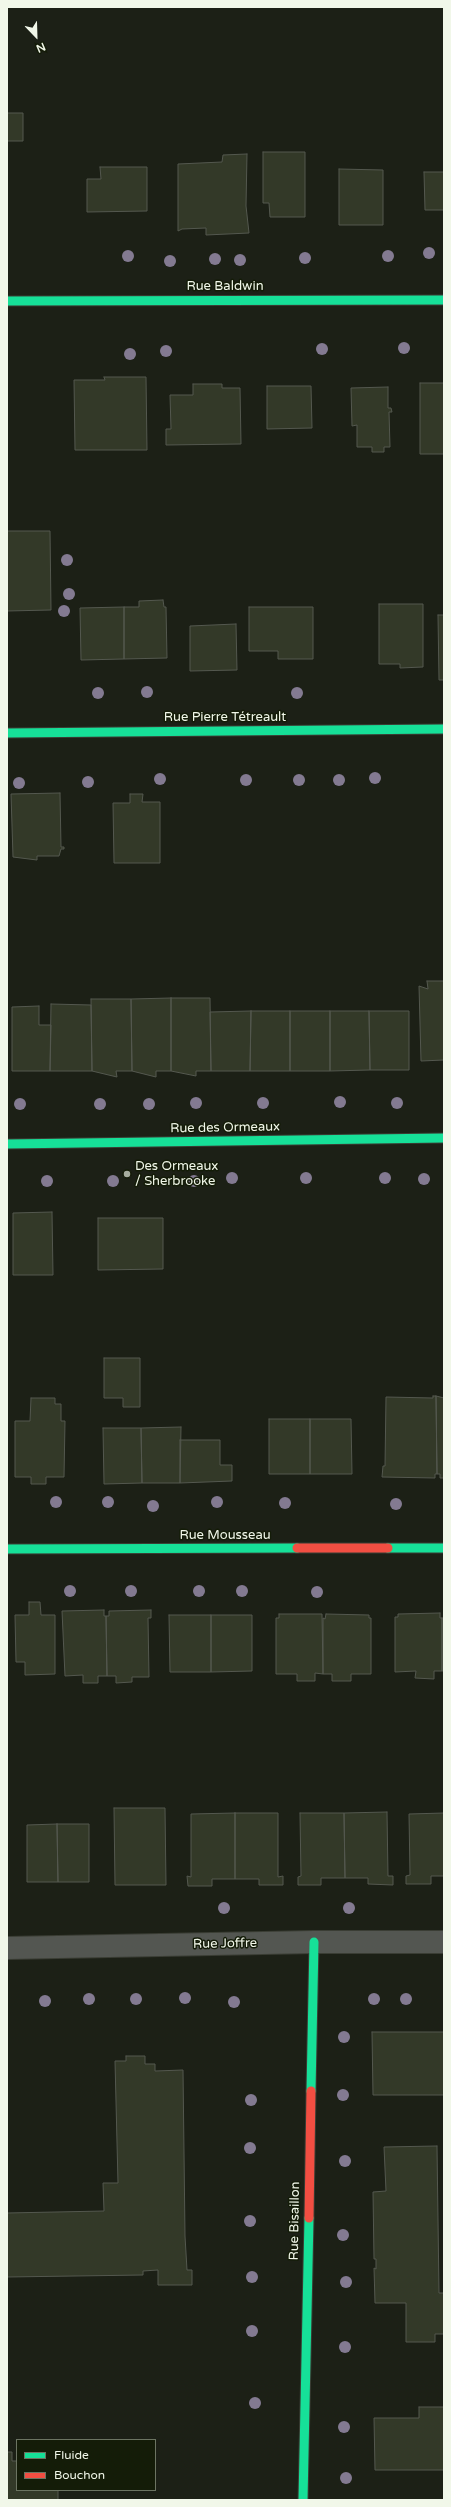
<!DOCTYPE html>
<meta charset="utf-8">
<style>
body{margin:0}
#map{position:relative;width:451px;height:2507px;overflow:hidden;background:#1c2016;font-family:"Varela Round",sans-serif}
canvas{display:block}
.frame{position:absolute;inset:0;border:8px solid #f1f7e9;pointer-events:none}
.legend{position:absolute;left:16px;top:2439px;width:140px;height:52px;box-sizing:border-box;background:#141c08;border:1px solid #6c7462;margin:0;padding:5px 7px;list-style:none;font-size:12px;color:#f1f7e9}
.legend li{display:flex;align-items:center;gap:8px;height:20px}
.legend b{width:20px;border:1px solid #6c7462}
.north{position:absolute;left:16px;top:16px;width:40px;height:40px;-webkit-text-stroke:3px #141c08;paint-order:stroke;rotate:157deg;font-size:11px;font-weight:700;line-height:16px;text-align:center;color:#f1f7e9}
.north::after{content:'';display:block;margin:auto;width:14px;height:18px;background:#f1f7e9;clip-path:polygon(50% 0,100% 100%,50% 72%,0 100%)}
</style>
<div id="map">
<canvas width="451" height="2507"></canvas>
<div class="frame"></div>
<ul class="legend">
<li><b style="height:5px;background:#16e098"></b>Fluide</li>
<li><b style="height:5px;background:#f24e42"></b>Bouchon</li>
</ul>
<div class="north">N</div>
</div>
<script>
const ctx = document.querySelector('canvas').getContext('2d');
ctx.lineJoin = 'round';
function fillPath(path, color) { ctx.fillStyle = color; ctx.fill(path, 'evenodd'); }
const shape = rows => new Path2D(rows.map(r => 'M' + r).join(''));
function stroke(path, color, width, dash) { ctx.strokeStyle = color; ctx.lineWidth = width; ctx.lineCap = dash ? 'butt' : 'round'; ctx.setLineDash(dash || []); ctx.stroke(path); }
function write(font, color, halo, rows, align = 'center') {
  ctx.font = font + ' "Varela Round",sans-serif'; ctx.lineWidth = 3; ctx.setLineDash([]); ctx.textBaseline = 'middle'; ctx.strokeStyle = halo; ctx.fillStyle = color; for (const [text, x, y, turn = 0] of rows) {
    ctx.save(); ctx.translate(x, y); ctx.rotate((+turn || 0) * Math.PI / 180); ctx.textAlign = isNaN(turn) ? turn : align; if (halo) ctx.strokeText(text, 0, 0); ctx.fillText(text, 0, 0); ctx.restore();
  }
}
const building = shape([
 [7,113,23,113,23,141,7,141,7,113],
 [263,152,305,152,305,217,270,217,269,203,263,203,263,152],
 [247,154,246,206,249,233,206,235,206,228,182,229,178,231,178,164,222,162,223,155,247,154],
 [100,167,147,167,147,211,87,212,87,179,101,179,100,167],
 [339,169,383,170,383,225,339,225,339,169],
 [424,172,444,172,444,210,425,210,424,172],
 [104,377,146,377,147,450,75,450,74,380,105,380,104,377],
 [420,383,444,383,444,454,420,454,420,383],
 [193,384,222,384,222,388,240,388,241,444,166,445,166,429,171,429,170,395,193,395,193,384],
 [267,386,311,386,312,428,267,429,267,386],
 [388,387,388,408,391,408,392,412,389,412,390,447,384,447,384,452,372,452,372,447,357,447,357,425,352,426,351,388,388,387],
 [7,531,50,531,51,610,7,611,7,531],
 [163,600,164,607,166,607,167,658,124,659,124,607,139,607,139,601,163,600],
 [379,604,423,604,423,667,400,668,400,664,379,664,379,604],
 [124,607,124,659,81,660,80,608,124,607],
 [249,607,313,607,313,659,278,659,278,651,249,651,249,607],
 [438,615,444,615,444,680,439,680,438,615],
 [236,624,237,670,190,671,190,626,236,624],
 [60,793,61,847,64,847,64,849,61,849,59,856,37,856,37,860,13,857,11,794,60,793],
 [130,794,143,794,142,802,160,802,160,863,114,863,113,803,130,803,130,794],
 [427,981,444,981,444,1060,421,1061,419,986,428,989,427,981],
 [171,998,171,1071,156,1071,156,1077,132,1071,131,999,171,998],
 [171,998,210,998,211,1071,196,1071,196,1076,171,1071,171,998],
 [91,999,131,999,132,1071,116,1071,117,1077,92,1071,91,999],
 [51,1004,91,1005,92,1071,50,1071,51,1004],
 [39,1006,39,1025,51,1025,50,1071,12,1071,12,1007,39,1006],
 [251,1011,250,1071,211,1071,210,1012,251,1011],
 [251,1011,290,1011,290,1071,250,1071,251,1011],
 [290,1011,330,1011,330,1071,290,1071,290,1011],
 [330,1011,369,1011,370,1070,330,1071,330,1011],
 [369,1011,409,1011,409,1070,370,1070,369,1011],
 [52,1212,53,1275,13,1275,13,1213,52,1212],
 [98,1218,163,1218,163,1269,98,1270,98,1218],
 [104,1358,140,1358,140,1407,123,1407,123,1398,104,1398,104,1358],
 [433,1396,436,1396,437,1474,435,1474,435,1478,382,1477,383,1466,385,1466,386,1397,433,1398,433,1396],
 [436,1396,444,1398,444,1478,440,1478,440,1474,437,1474,436,1396],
 [31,1398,55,1398,55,1404,61,1404,61,1421,65,1421,64,1477,46,1477,46,1484,31,1484,31,1477,15,1477,15,1421,30,1421,31,1398],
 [269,1419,310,1419,310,1474,269,1474,269,1419],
 [310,1419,351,1419,352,1474,310,1474,310,1419],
 [181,1427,180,1483,142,1483,141,1428,181,1427],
 [103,1428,141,1428,142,1483,104,1484,103,1428],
 [180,1440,220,1440,220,1465,232,1465,232,1481,180,1483,180,1440],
 [29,1602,40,1602,41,1615,55,1615,55,1674,25,1675,25,1662,16,1662,15,1615,29,1615,29,1602],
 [104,1610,104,1616,106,1616,107,1676,98,1676,98,1683,83,1683,83,1675,65,1676,62,1611,104,1610],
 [151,1610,151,1618,148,1618,149,1677,132,1677,132,1682,116,1683,116,1676,107,1676,106,1616,109,1616,109,1611,151,1610],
 [440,1613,440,1618,442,1618,442,1671,434,1671,434,1679,415,1678,416,1671,395,1672,395,1617,398,1617,398,1614,440,1613],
 [279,1614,322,1614,323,1674,315,1673,315,1681,297,1681,297,1674,276,1674,276,1618,279,1618,279,1614],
 [326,1614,369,1615,369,1618,371,1618,371,1674,351,1674,351,1681,332,1681,332,1674,323,1674,323,1618,325,1619,326,1614],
 [169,1615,211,1615,211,1672,170,1672,169,1615],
 [211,1615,252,1615,252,1671,211,1672,211,1615],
 [442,1618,444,1618,444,1671,442,1671,442,1618],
 [114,1808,165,1808,166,1885,115,1885,114,1808],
 [387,1812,388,1876,393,1876,393,1885,368,1884,368,1878,345,1878,344,1813,387,1812],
 [235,1813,278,1813,278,1877,283,1876,283,1885,259,1885,259,1879,235,1879,235,1813],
 [235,1813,235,1879,212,1879,212,1886,188,1886,187,1876,191,1877,191,1814,235,1813],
 [300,1813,344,1813,345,1878,321,1878,321,1885,298,1885,298,1877,301,1876,300,1813],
 [444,1813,444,1876,431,1876,431,1884,406,1884,406,1876,410,1875,409,1814,444,1813],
 [57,1824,58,1882,27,1882,27,1825,57,1824],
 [57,1824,89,1824,89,1882,58,1882,57,1824],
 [372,2032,444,2032,444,2095,373,2095,372,2032],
 [126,2056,145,2056,145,2064,155,2064,155,2071,183,2070,185,2236,187,2270,192,2270,192,2285,158,2285,158,2270,143,2271,143,2275,7,2277,7,2213,104,2211,103,2183,118,2183,115,2061,126,2061,126,2056],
 [437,2146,439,2293,444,2293,444,2334,435,2334,435,2342,406,2342,406,2303,375,2303,374,2268,376,2269,376,2259,374,2259,373,2192,386,2191,384,2147,437,2146],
 [419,2407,444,2407,444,2470,375,2470,374,2418,419,2418,419,2407],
 [7,2452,12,2452,12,2461,17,2461,17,2490,58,2490,58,2500,7,2500,7,2452]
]);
fillPath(building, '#333928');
stroke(building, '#54584f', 1);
const street = shape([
 [7,1948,314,1942,444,1942]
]);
const fast = shape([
 [7,301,444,300],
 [7,733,444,729],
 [7,1144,444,1138],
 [388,1548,444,1548],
 [7,1549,297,1548],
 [311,2091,314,1942],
 [303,2500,309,2218]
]);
const jam = shape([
 [297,1548,388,1548],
 [309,2218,311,2091]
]);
stroke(street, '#3a3d34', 24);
stroke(fast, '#3a3d34', 11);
stroke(jam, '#3a3d34', 11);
stroke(street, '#535651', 22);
stroke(fast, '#16e098', 9);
stroke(jam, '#f24e42', 9);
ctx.fillStyle = '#837a91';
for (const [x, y] of [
 [429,253],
 [128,256],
 [388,256],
 [305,258],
 [215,259],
 [240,260],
 [170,261],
 [404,348],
 [322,349],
 [166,351],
 [130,354],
 [67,560],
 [69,594],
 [64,611],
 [147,692],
 [98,693],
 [297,693],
 [375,778],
 [160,779],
 [246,780],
 [299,780],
 [339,780],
 [88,782],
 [19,783],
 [340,1102],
 [196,1103],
 [263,1103],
 [397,1103],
 [20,1104],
 [100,1104],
 [149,1104],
 [232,1178],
 [306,1178],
 [385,1178],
 [424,1179],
 [47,1181],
 [113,1181],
 [194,1181],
 [56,1502],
 [108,1502],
 [217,1502],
 [285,1503],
 [396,1504],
 [153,1506],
 [70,1591],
 [131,1591],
 [199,1591],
 [242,1591],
 [317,1592],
 [224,1908],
 [349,1908],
 [185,1998],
 [89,1999],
 [136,1999],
 [374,1999],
 [406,1999],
 [45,2001],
 [234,2002],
 [344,2037],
 [343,2095],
 [251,2100],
 [250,2148],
 [345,2161],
 [250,2221],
 [343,2235],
 [252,2277],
 [346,2282],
 [252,2331],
 [345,2347],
 [255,2403],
 [344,2427],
 [346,2478]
]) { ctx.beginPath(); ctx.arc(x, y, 6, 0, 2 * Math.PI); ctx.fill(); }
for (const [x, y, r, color] of [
 [127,1174,4,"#a6ac9f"]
]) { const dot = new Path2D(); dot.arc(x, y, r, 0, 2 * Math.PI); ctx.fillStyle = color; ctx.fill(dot); stroke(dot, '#141c08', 1.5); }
write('13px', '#f1f7e9', '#141c08', [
 ["Rue Baldwin",225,287],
 ["Rue Pierre Tétreault",225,718],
 ["Rue des Ormeaux",225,1128,-1],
 ["Rue Mousseau",225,1536],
 ["Rue Joffre",225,1944,-1],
 ["Rue Bisaillon",295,2221,-89]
]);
write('13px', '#f1f7e9', '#141c08', [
 ["Des Ormeaux",135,1167],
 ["/ Sherbrooke",135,1182]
], 'left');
</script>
